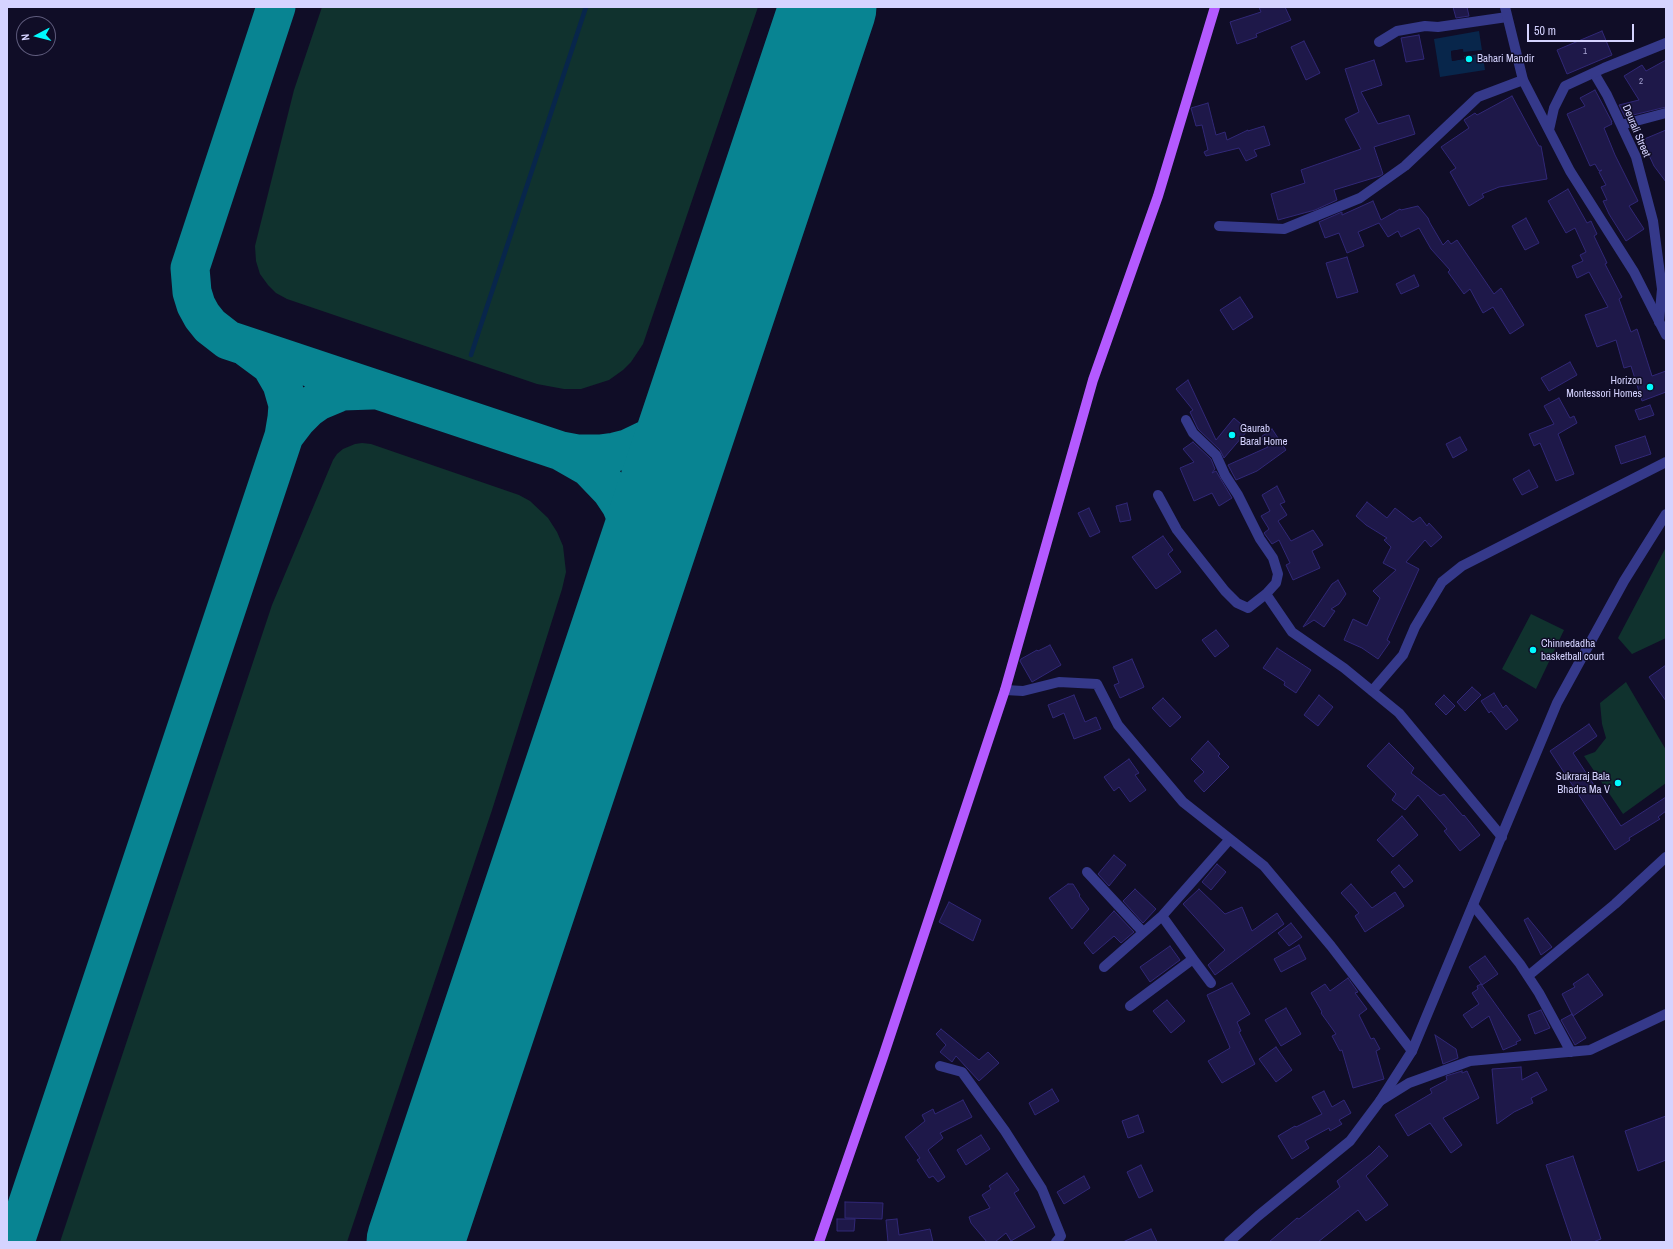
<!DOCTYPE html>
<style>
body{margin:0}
#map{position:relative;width:1673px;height:1249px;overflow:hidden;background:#100d27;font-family:"Archivo Narrow",sans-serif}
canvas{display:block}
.frame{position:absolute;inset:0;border:8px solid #d5d3ff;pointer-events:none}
.north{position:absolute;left:16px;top:16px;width:40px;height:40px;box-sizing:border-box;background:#100d27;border:1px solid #5f5c7d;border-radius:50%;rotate:263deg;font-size:11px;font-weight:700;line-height:16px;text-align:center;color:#d5d3ff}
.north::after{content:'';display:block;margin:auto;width:14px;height:18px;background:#00fafe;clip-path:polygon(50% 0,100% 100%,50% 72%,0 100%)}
.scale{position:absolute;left:1527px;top:24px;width:107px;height:18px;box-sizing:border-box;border:2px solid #d5d3ff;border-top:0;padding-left:5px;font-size:12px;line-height:14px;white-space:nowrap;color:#d5d3ff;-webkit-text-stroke:3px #100d27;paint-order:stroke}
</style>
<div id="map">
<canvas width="1673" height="1249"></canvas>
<div class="frame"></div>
<div class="north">N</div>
<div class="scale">50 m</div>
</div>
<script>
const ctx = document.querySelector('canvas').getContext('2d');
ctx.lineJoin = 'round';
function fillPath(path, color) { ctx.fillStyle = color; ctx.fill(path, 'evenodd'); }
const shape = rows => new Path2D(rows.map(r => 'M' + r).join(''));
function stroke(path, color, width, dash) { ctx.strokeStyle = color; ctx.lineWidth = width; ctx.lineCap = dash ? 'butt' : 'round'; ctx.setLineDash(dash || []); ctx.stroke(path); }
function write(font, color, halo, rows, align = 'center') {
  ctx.font = font + ' "Archivo Narrow",sans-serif'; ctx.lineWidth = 3; ctx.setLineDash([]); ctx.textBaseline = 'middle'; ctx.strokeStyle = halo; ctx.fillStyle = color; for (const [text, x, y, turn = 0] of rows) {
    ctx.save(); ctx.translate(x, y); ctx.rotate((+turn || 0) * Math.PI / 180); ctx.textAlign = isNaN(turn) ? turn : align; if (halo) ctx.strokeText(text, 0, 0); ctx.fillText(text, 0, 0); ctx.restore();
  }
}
fillPath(shape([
 [322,7,758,7,643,344,631,362,623,370,609,380,581,389,564,389,537,384,287,299,276,293,268,285,260,274,256,261,255,246,294,90],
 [362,443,371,444,519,495,530,501,548,518,557,532,563,546,566,572,562,589,492,810,347,1242,60,1242,272,605,333,460,337,454,343,449,355,444],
 [1666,547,1666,638,1632,654,1618,638],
 [1531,614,1564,630,1536,689,1502,669],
 [1626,682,1666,750,1666,783,1623,814,1584,756,1595,752,1606,738,1602,724,1600,703]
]), '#10322e');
fillPath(shape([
 [1479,31,1485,70,1440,77,1434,39],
 [1463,49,1464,59,1452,61,1451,51]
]), '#08264b');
fillPath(shape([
 [1463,49,1463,52,1482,50,1482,54,1464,56,1464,59,1452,61,1451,51]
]), '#100d27');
stroke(shape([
 [471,355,586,7]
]), '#08264b', 4.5);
stroke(shape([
 [276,7,190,268,192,292,196,305,202,316,210,326,228,340,561,451,577,454,600,454,615,452,627,449,650,438,664,430,678,416,704,379],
 [248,348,271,365,282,384,288,405,287,418,284,436,297,419,308,408,318,401,342,391,372,390],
 [561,451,589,467,611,490,621,505,627,519,633,544,634,573,630,599],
 [15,1242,284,436]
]), '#088492', 39);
stroke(shape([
 [415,1242,828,7]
]), '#088492', 97);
const building = shape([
 [1259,7,1285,7,1291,20,1256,34,1257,37,1237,44,1230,22,1261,12,1259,7],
 [1453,7,1467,7,1469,16,1456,18,1453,7],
 [1602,31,1612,55,1567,74,1557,50,1602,31],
 [1419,35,1424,59,1406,62,1401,38,1419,35],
 [1304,41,1320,73,1306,80,1291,47,1304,41],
 [1374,60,1382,85,1361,92,1378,124,1409,115,1415,134,1374,147,1383,174,1380,176,1334,190,1337,200,1315,210,1278,220,1271,194,1305,183,1301,170,1361,149,1345,119,1359,112,1345,69,1374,60],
 [1666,60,1666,107,1625,117,1619,105,1639,100,1624,76,1642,65,1646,71,1666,60],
 [1595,90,1612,122,1611,122,1612,124,1604,128,1615,155,1638,201,1629,206,1644,229,1626,241,1609,214,1603,201,1607,200,1601,187,1606,185,1599,172,1602,170,1599,171,1595,164,1590,166,1567,114,1585,106,1580,98,1595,90],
 [1512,96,1539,146,1541,146,1547,179,1499,187,1482,194,1484,197,1469,206,1450,172,1456,168,1441,147,1469,128,1464,120,1475,113,1477,115,1512,96],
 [1208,103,1216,135,1225,132,1227,140,1248,130,1248,131,1264,126,1270,145,1254,150,1257,156,1246,161,1239,148,1206,156,1204,152,1208,150,1202,125,1196,126,1191,108,1208,103],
 [1666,130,1666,182,1654,166,1642,140,1666,130],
 [1568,189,1587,223,1591,221,1597,234,1594,236,1607,263,1605,264,1622,297,1619,299,1631,332,1637,329,1652,376,1666,371,1666,392,1642,401,1631,366,1624,368,1616,340,1597,347,1585,315,1608,307,1589,272,1577,278,1572,266,1583,261,1580,255,1586,252,1575,228,1566,233,1548,201,1568,189],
 [1373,201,1381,220,1400,209,1401,210,1418,206,1428,218,1430,223,1443,245,1448,240,1451,244,1457,240,1494,294,1501,288,1524,325,1510,334,1493,307,1483,313,1470,289,1464,294,1448,272,1450,270,1431,249,1419,228,1401,237,1398,231,1388,237,1379,223,1358,232,1364,246,1347,253,1339,233,1325,238,1319,222,1342,212,1342,215,1373,201],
 [1526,218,1539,243,1525,250,1512,226,1526,218],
 [1347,257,1358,292,1337,298,1326,263,1347,257],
 [1414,275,1419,286,1401,294,1396,284,1414,275],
 [1240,297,1253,317,1233,330,1220,310,1240,297],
 [1570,362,1577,375,1549,391,1541,378,1570,362],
 [1188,380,1216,440,1234,418,1248,430,1224,458,1220,450,1198,429,1190,412,1193,410,1176,389,1188,380],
 [1559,398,1570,418,1574,416,1577,423,1558,434,1574,474,1556,481,1540,443,1534,446,1529,434,1554,424,1544,406,1559,398],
 [1650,405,1654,415,1639,420,1635,410,1650,405],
 [1272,429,1286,450,1257,471,1236,480,1228,465,1268,447,1261,437,1272,429],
 [1645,436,1651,454,1621,464,1615,446,1645,436],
 [1460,437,1467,450,1453,458,1446,444,1460,437],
 [1193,442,1211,459,1215,469,1212,473,1216,471,1232,498,1219,506,1212,493,1194,501,1180,468,1194,462,1183,449,1193,442],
 [1529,470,1538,487,1522,495,1513,479,1529,470],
 [1277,486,1285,502,1280,504,1287,515,1278,521,1291,541,1313,530,1323,545,1312,551,1320,568,1293,580,1286,565,1290,563,1279,540,1272,544,1264,533,1269,529,1261,516,1270,511,1262,495,1277,486],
 [1367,502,1387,518,1395,508,1413,522,1420,517,1427,526,1429,523,1442,537,1431,547,1425,540,1406,562,1419,569,1387,640,1390,642,1378,659,1362,648,1344,640,1353,619,1367,626,1380,598,1373,591,1396,570,1383,563,1391,547,1384,540,1387,538,1366,525,1356,516,1367,502],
 [1127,503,1131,520,1120,522,1116,506,1127,503],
 [1089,508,1100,532,1090,537,1078,513,1089,508],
 [1163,536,1173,550,1168,554,1181,572,1156,589,1132,557,1163,536],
 [1338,580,1346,594,1339,604,1331,609,1335,611,1324,627,1314,620,1303,627,1332,584,1338,580],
 [1216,630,1229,646,1215,657,1202,640,1216,630],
 [1050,645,1061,665,1032,682,1020,661,1021,659,1037,650,1038,651,1050,645],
 [1277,648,1311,670,1296,693,1284,685,1285,682,1263,668,1277,648],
 [1132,659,1144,687,1120,698,1114,685,1119,683,1113,667,1132,659],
 [1666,665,1666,701,1649,677,1666,665],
 [1472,687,1481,695,1465,711,1457,702,1472,687],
 [1494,693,1503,708,1506,705,1518,720,1506,730,1491,711,1489,713,1481,701,1494,693],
 [1074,695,1085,722,1096,717,1101,729,1074,739,1064,713,1053,718,1048,705,1074,695],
 [1319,695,1333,707,1318,726,1304,715,1319,695],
 [1444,695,1455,706,1446,715,1435,704,1444,695],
 [1163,698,1181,717,1170,727,1152,708,1163,698],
 [1589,724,1597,736,1573,753,1621,826,1666,797,1666,811,1658,817,1660,819,1629,838,1630,840,1615,850,1550,751,1589,724],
 [1208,741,1220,754,1218,756,1229,767,1204,792,1194,781,1204,772,1191,759,1208,741],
 [1389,743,1414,768,1411,773,1440,796,1444,794,1463,816,1464,815,1480,835,1460,851,1444,831,1447,829,1418,795,1405,810,1392,800,1396,794,1367,766,1389,743],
 [1129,759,1139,773,1135,775,1146,790,1130,802,1119,787,1114,791,1104,777,1129,759],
 [1402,816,1418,835,1393,857,1377,840,1402,816],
 [1114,855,1126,865,1109,886,1098,874,1114,855],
 [1217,864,1226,872,1211,890,1202,882,1217,864],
 [1399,865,1413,881,1404,888,1391,872,1399,865],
 [1068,884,1073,884,1080,895,1079,896,1089,909,1072,929,1049,898,1068,884],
 [1351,884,1372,908,1395,892,1404,906,1365,932,1355,916,1359,913,1341,893,1351,884],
 [1135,889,1156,909,1143,923,1123,901,1135,889],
 [1199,889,1225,914,1242,907,1252,931,1277,913,1284,924,1215,975,1208,965,1225,950,1183,904,1199,889],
 [949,902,981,920,973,941,939,922,949,902],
 [1114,911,1134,932,1121,943,1114,936,1093,954,1084,943,1114,911],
 [1528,918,1552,947,1541,955,1524,920,1528,918],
 [1291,923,1302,937,1289,946,1278,933,1291,923],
 [1299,945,1306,959,1281,972,1274,959,1299,945],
 [1170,946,1180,960,1150,982,1140,967,1170,946],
 [1485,956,1498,974,1482,985,1469,967,1485,956],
 [1588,974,1603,995,1573,1016,1562,994,1575,987,1573,984,1588,974],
 [1348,978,1358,992,1355,993,1367,1009,1359,1015,1371,1039,1374,1038,1380,1049,1376,1051,1384,1079,1353,1088,1342,1050,1340,1051,1332,1036,1336,1034,1321,1013,1322,1012,1311,993,1325,984,1330,991,1348,978],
 [1232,983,1250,1014,1237,1022,1241,1031,1239,1032,1255,1064,1222,1083,1208,1061,1230,1048,1229,1045,1207,995,1232,983],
 [1481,984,1521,1040,1516,1042,1517,1044,1503,1050,1489,1016,1472,1028,1463,1015,1479,1004,1472,993,1478,989,1477,986,1481,984],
 [1167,1000,1185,1021,1171,1033,1153,1011,1167,1000],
 [1286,1008,1301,1034,1281,1046,1265,1020,1286,1008],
 [1541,1010,1550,1028,1535,1034,1528,1015,1541,1010],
 [1572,1014,1586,1038,1575,1045,1561,1020,1572,1014],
 [941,1029,979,1060,988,1052,999,1063,979,1081,956,1056,952,1062,940,1052,946,1045,936,1034,941,1029],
 [1435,1035,1456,1049,1458,1058,1443,1064,1435,1035],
 [1276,1047,1292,1070,1276,1082,1259,1059,1276,1047],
 [1521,1067,1522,1080,1537,1072,1547,1090,1531,1098,1533,1103,1514,1112,1497,1124,1492,1069,1521,1067],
 [1462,1071,1462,1073,1467,1071,1479,1098,1443,1118,1462,1145,1451,1153,1430,1123,1408,1136,1395,1115,1432,1093,1430,1089,1447,1080,1446,1076,1462,1071],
 [1052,1089,1059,1101,1035,1115,1029,1103,1052,1089],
 [1324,1091,1332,1107,1344,1100,1351,1113,1339,1120,1342,1124,1330,1131,1329,1128,1305,1141,1309,1148,1292,1159,1278,1136,1295,1126,1296,1127,1322,1114,1312,1097,1324,1091],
 [963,1100,972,1117,940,1133,943,1138,928,1150,945,1177,938,1182,933,1176,929,1178,917,1160,920,1158,905,1137,925,1121,922,1115,933,1109,935,1114,963,1100],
 [1138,1115,1144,1132,1128,1138,1122,1121,1138,1115],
 [1666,1116,1666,1160,1638,1171,1625,1131,1666,1116],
 [981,1135,990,1149,966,1165,957,1150,981,1135],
 [1379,1146,1388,1156,1366,1176,1388,1205,1366,1221,1358,1210,1318,1242,1269,1242,1297,1218,1299,1219,1340,1187,1337,1181,1371,1154,1379,1146],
 [1573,1156,1601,1239,1593,1242,1572,1242,1546,1165,1573,1156],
 [1141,1165,1153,1191,1139,1198,1127,1172,1141,1165],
 [1007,1173,1019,1190,1014,1193,1035,1227,1011,1241,1006,1233,995,1242,987,1242,971,1223,969,1217,990,1208,982,1195,991,1189,989,1186,1007,1173],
 [1084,1176,1090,1188,1064,1204,1057,1192,1084,1176],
 [845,1202,883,1203,882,1219,845,1218,845,1202],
 [837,1219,855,1219,854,1231,837,1231,837,1219],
 [897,1219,899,1235,930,1229,933,1242,888,1242,886,1220,897,1219],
 [1151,1229,1157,1242,1123,1242,1151,1229]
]);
fillPath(building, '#1e1849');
stroke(building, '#312877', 1);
stroke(shape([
 [1379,42,1397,31,1425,26,1438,27,1507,17],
 [1594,73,1607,95,1636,157,1653,221,1662,289,1659,322],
 [1621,125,1666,113],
 [1219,226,1284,229,1360,198,1405,166,1478,97,1523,80],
 [1158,495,1177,530,1225,591,1237,603,1248,608,1266,594,1276,583,1278,574,1273,558,1260,539,1238,495,1225,475,1216,455,1193,433,1186,420],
 [1266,594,1292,632,1344,668,1399,713,1502,837],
 [1005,690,1023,691,1059,682,1097,684,1118,725,1183,802,1264,866,1331,946,1412,1051],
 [1372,691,1403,655,1415,627,1442,582,1462,566,1666,462],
 [1087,872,1143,932],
 [1473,905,1520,964,1539,993,1571,1052],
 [1162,916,1193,959],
 [1104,967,1162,916,1230,839],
 [1528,976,1615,904,1666,857],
 [1130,1006,1193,959,1211,983],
 [940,1066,962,1072,1005,1131,1042,1189,1061,1236,1056,1242],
 [1380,1101,1409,1083,1470,1061,1590,1050,1666,1014]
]), '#35398a', 10);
stroke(shape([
 [1505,7,1523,80,1570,171,1634,272,1666,335],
 [1549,130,1554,108,1565,86,1604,68,1666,43],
 [1229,1242,1258,1216,1350,1141,1380,1101,1412,1051,1557,703,1624,581,1666,514]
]), '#35398a', 10);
stroke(shape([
 [819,1242,883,1057,1005,690,1093,380,1158,196,1215,7]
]), '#b45aff', 10);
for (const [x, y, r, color] of [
 [1469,59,4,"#00fafe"],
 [1650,387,4,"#00fafe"],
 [1232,435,4,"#00fafe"],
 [1533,650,4,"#00fafe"],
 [1618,783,4,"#00fafe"]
]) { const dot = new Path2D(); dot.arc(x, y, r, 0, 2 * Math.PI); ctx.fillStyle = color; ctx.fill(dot); stroke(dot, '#100d27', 1.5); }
write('9px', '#a7a4d2', null, [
 ["1",1585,52],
 ["2",1641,82]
]);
write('11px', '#d5d3ff', '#100d27', [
 ["Bahari Mandir",1477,59],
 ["Horizon",1642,381,"right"],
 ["Montessori Homes",1642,394,"right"],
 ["Gaurab",1240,429],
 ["Baral Home",1240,442],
 ["Chinnedadha",1541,644],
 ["basketball court",1541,657],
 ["Sukraraj Bala",1610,777,"right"],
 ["Bhadra Ma V",1610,790,"right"]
], 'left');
write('11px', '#d5d3ff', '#100d27', [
 ["Deurali Street",1636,131,67]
]);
</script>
